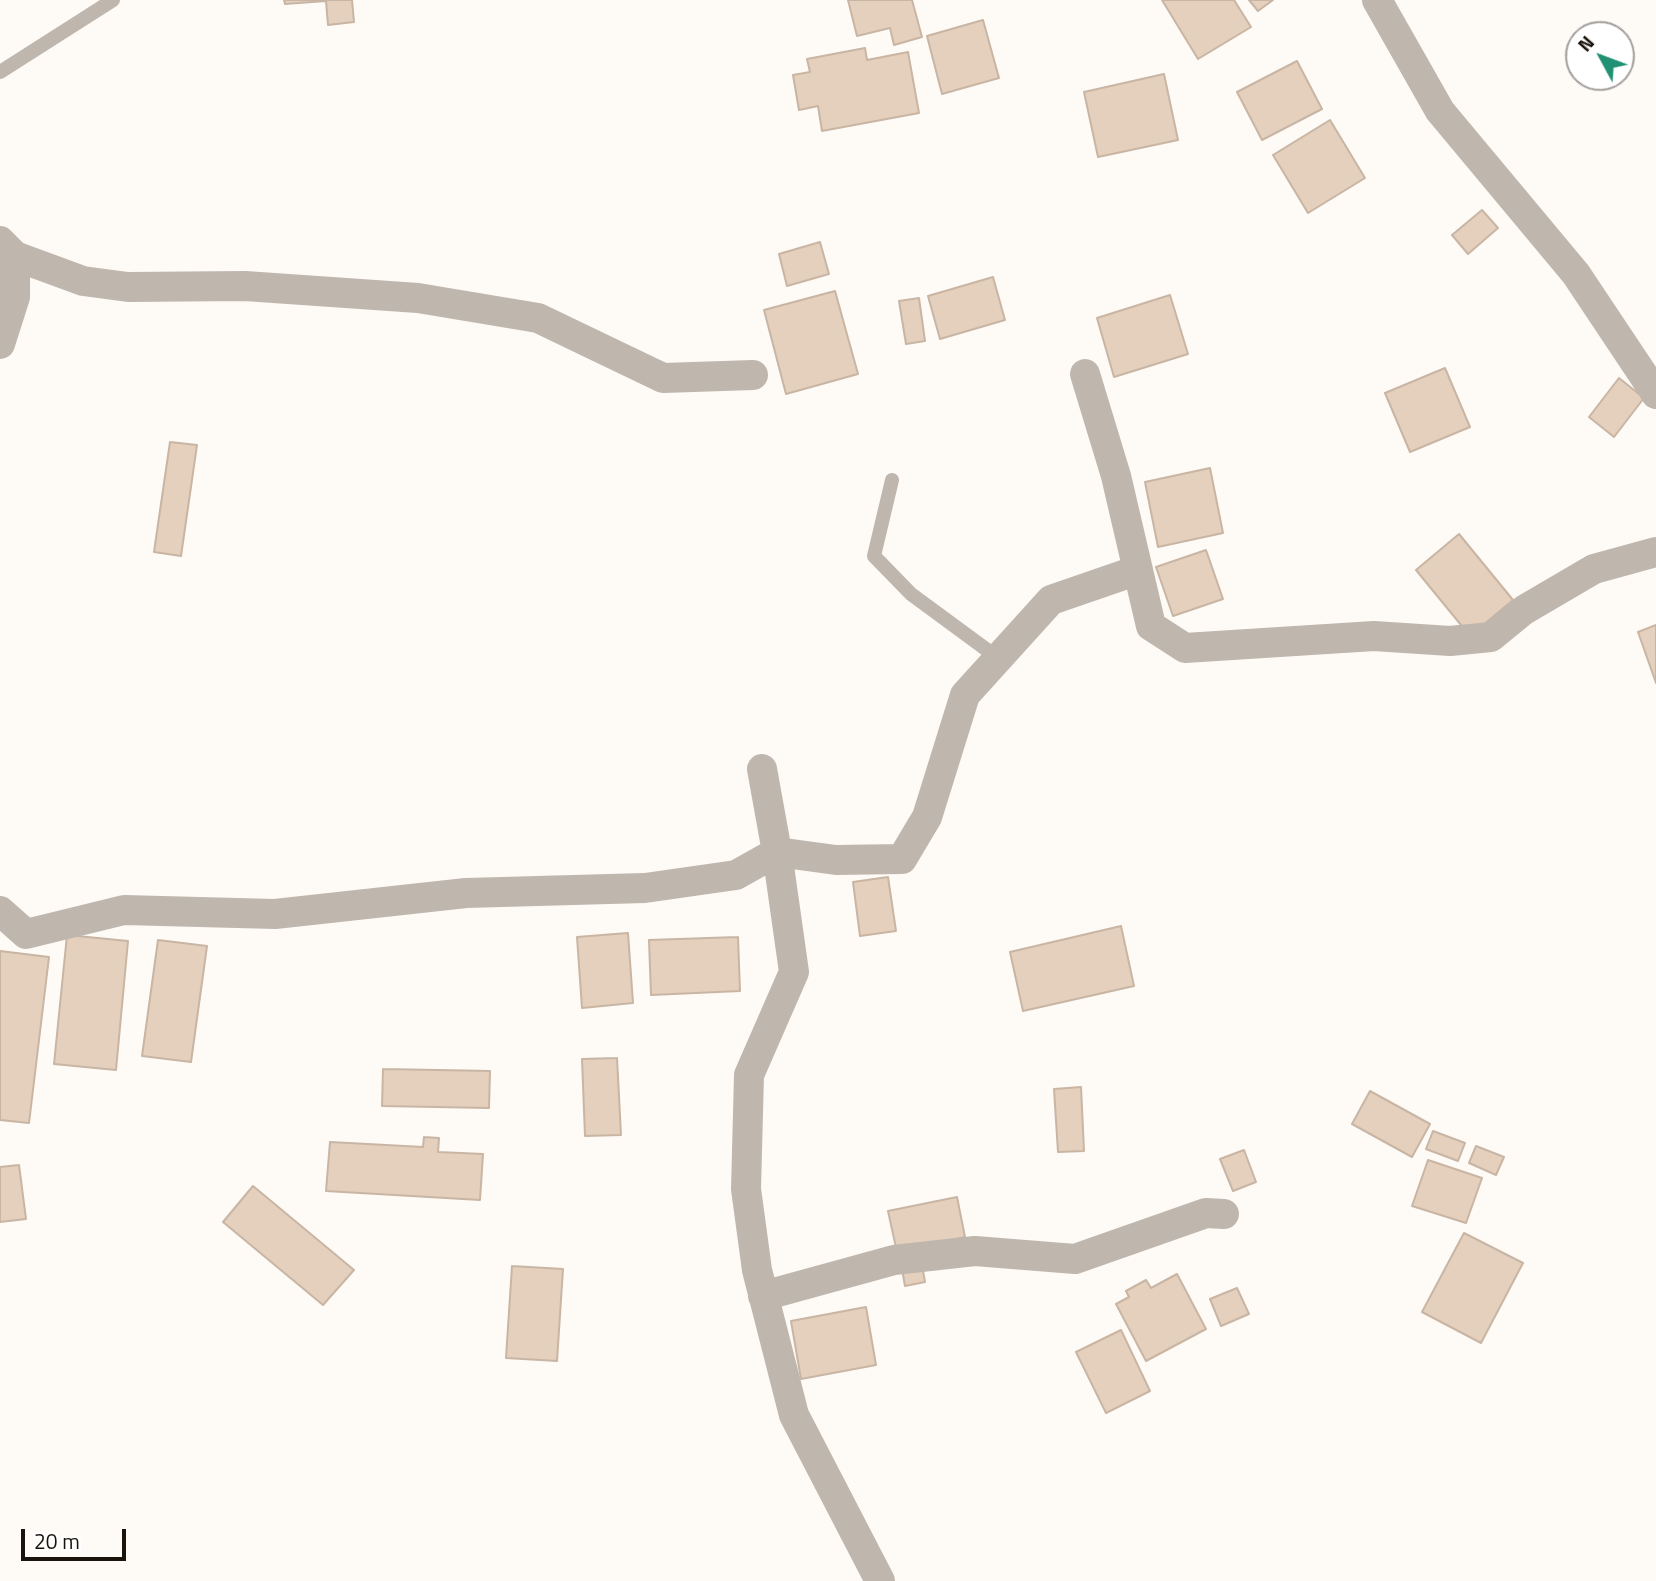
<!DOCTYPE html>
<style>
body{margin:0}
#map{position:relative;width:1656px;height:1581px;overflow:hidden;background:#fefaf6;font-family:"Titillium Web",sans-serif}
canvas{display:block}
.north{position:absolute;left:1565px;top:21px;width:70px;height:70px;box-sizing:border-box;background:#fff;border:2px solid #a3a19e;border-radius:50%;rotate:311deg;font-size:19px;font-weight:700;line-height:28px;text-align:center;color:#1a130c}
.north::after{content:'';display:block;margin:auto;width:24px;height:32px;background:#219173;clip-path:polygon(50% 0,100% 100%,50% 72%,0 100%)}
.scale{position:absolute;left:21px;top:1529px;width:105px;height:32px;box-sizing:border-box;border:4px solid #1a130c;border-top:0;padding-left:9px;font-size:21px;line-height:24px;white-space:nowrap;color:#1a130c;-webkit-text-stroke:5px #fff;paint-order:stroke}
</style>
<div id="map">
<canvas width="1656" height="1581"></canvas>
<div class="north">N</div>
<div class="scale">20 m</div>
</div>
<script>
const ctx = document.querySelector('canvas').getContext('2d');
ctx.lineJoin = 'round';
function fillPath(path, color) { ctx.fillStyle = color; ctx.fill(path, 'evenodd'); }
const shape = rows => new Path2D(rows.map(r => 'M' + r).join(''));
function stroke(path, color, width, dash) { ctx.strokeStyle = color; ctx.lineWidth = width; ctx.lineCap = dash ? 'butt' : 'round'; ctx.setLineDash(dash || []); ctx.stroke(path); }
const building = shape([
 [284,0,352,0,354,22,328,25,326,1,285,4,284,0],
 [848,0,912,0,922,37,894,45,890,28,857,36,848,0],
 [1162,0,1234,0,1251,27,1198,59,1162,0],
 [1249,0,1273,0,1258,11,1249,0],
 [983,20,999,78,942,94,927,36,983,20],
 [865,48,867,60,908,52,919,113,822,131,818,106,799,110,793,75,810,72,807,59,865,48],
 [1297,61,1322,109,1262,140,1237,92,1297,61],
 [1164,74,1178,140,1098,157,1084,92,1164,74],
 [1330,120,1365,178,1308,213,1273,155,1330,120],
 [1482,210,1498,228,1468,254,1452,235,1482,210],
 [820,242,829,274,787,286,779,254,820,242],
 [993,277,1005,320,940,339,928,296,993,277],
 [835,291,858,374,786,394,764,310,835,291],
 [1170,295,1188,354,1114,377,1097,318,1170,295],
 [919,298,925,341,906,344,899,301,919,298],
 [1445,368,1470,427,1410,452,1385,393,1445,368],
 [1619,378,1644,398,1614,437,1589,417,1619,378],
 [170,442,197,445,181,556,154,552,170,442],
 [1210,468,1223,533,1158,547,1145,482,1210,468],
 [1459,534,1513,600,1470,636,1416,570,1459,534],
 [1206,550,1223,599,1173,616,1156,567,1206,550],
 [1656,625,1656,683,1638,632,1656,625],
 [888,877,896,931,860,936,853,882,888,877],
 [1121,926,1134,986,1023,1011,1010,952,1121,926],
 [628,933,633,1003,582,1008,577,937,628,933],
 [67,935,128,941,116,1070,54,1064,67,935],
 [738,937,740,991,651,995,649,940,738,937],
 [158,940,207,946,191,1062,142,1056,158,940],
 [0,951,49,957,29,1123,0,1120,0,951],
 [617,1058,621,1135,585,1136,582,1059,617,1058],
 [383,1069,490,1071,489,1108,382,1106,383,1069],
 [1081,1087,1084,1151,1058,1152,1054,1089,1081,1087],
 [1370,1091,1430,1124,1412,1157,1352,1124,1370,1091],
 [1433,1131,1465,1143,1458,1161,1426,1149,1433,1131],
 [424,1137,439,1138,438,1152,483,1154,480,1200,326,1191,330,1142,423,1147,424,1137],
 [1476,1146,1504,1157,1496,1175,1469,1163,1476,1146],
 [1244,1150,1256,1182,1233,1191,1220,1159,1244,1150],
 [1428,1160,1482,1178,1466,1223,1412,1206,1428,1160],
 [19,1165,26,1219,0,1222,0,1167,19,1165],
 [253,1186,354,1270,323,1305,223,1222,253,1186],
 [957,1197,965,1237,897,1252,888,1211,957,1197],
 [1464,1233,1523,1263,1481,1343,1422,1312,1464,1233],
 [922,1265,925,1282,905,1286,902,1269,922,1265],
 [512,1266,563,1269,557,1361,506,1358,512,1266],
 [1177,1274,1206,1329,1146,1361,1116,1304,1129,1297,1126,1291,1146,1280,1151,1288,1177,1274],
 [1237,1288,1249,1314,1221,1326,1210,1299,1237,1288],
 [866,1307,876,1365,801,1379,791,1321,866,1307],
 [1121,1330,1150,1391,1106,1413,1076,1352,1121,1330]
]);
fillPath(building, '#e4d0bd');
stroke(building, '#c9b5a3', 2);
stroke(shape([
 [0,72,113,0],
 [892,480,874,556,911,594,998,658]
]), '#bfb6ae', 14);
stroke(shape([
 [1377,0,1440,111,1576,274,1656,394],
 [0,241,15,256,83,281,128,287,245,286,418,298,538,318,663,378,753,375],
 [0,344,15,297,15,256],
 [1085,374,1116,476,1151,626,1185,648,1374,636,1450,641,1491,637,1524,610,1594,569,1656,552],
 [0,911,26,934,124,910,275,914,466,893,645,888,736,875,777,852,762,769],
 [763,1296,894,1260,975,1251,1075,1259,1206,1213,1224,1214],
 [880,1581,794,1415,757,1270,746,1189,749,1075,794,972,777,852,836,860,902,859,927,817,965,695,1051,600,1138,570]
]), '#bfb6ae', 30);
</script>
